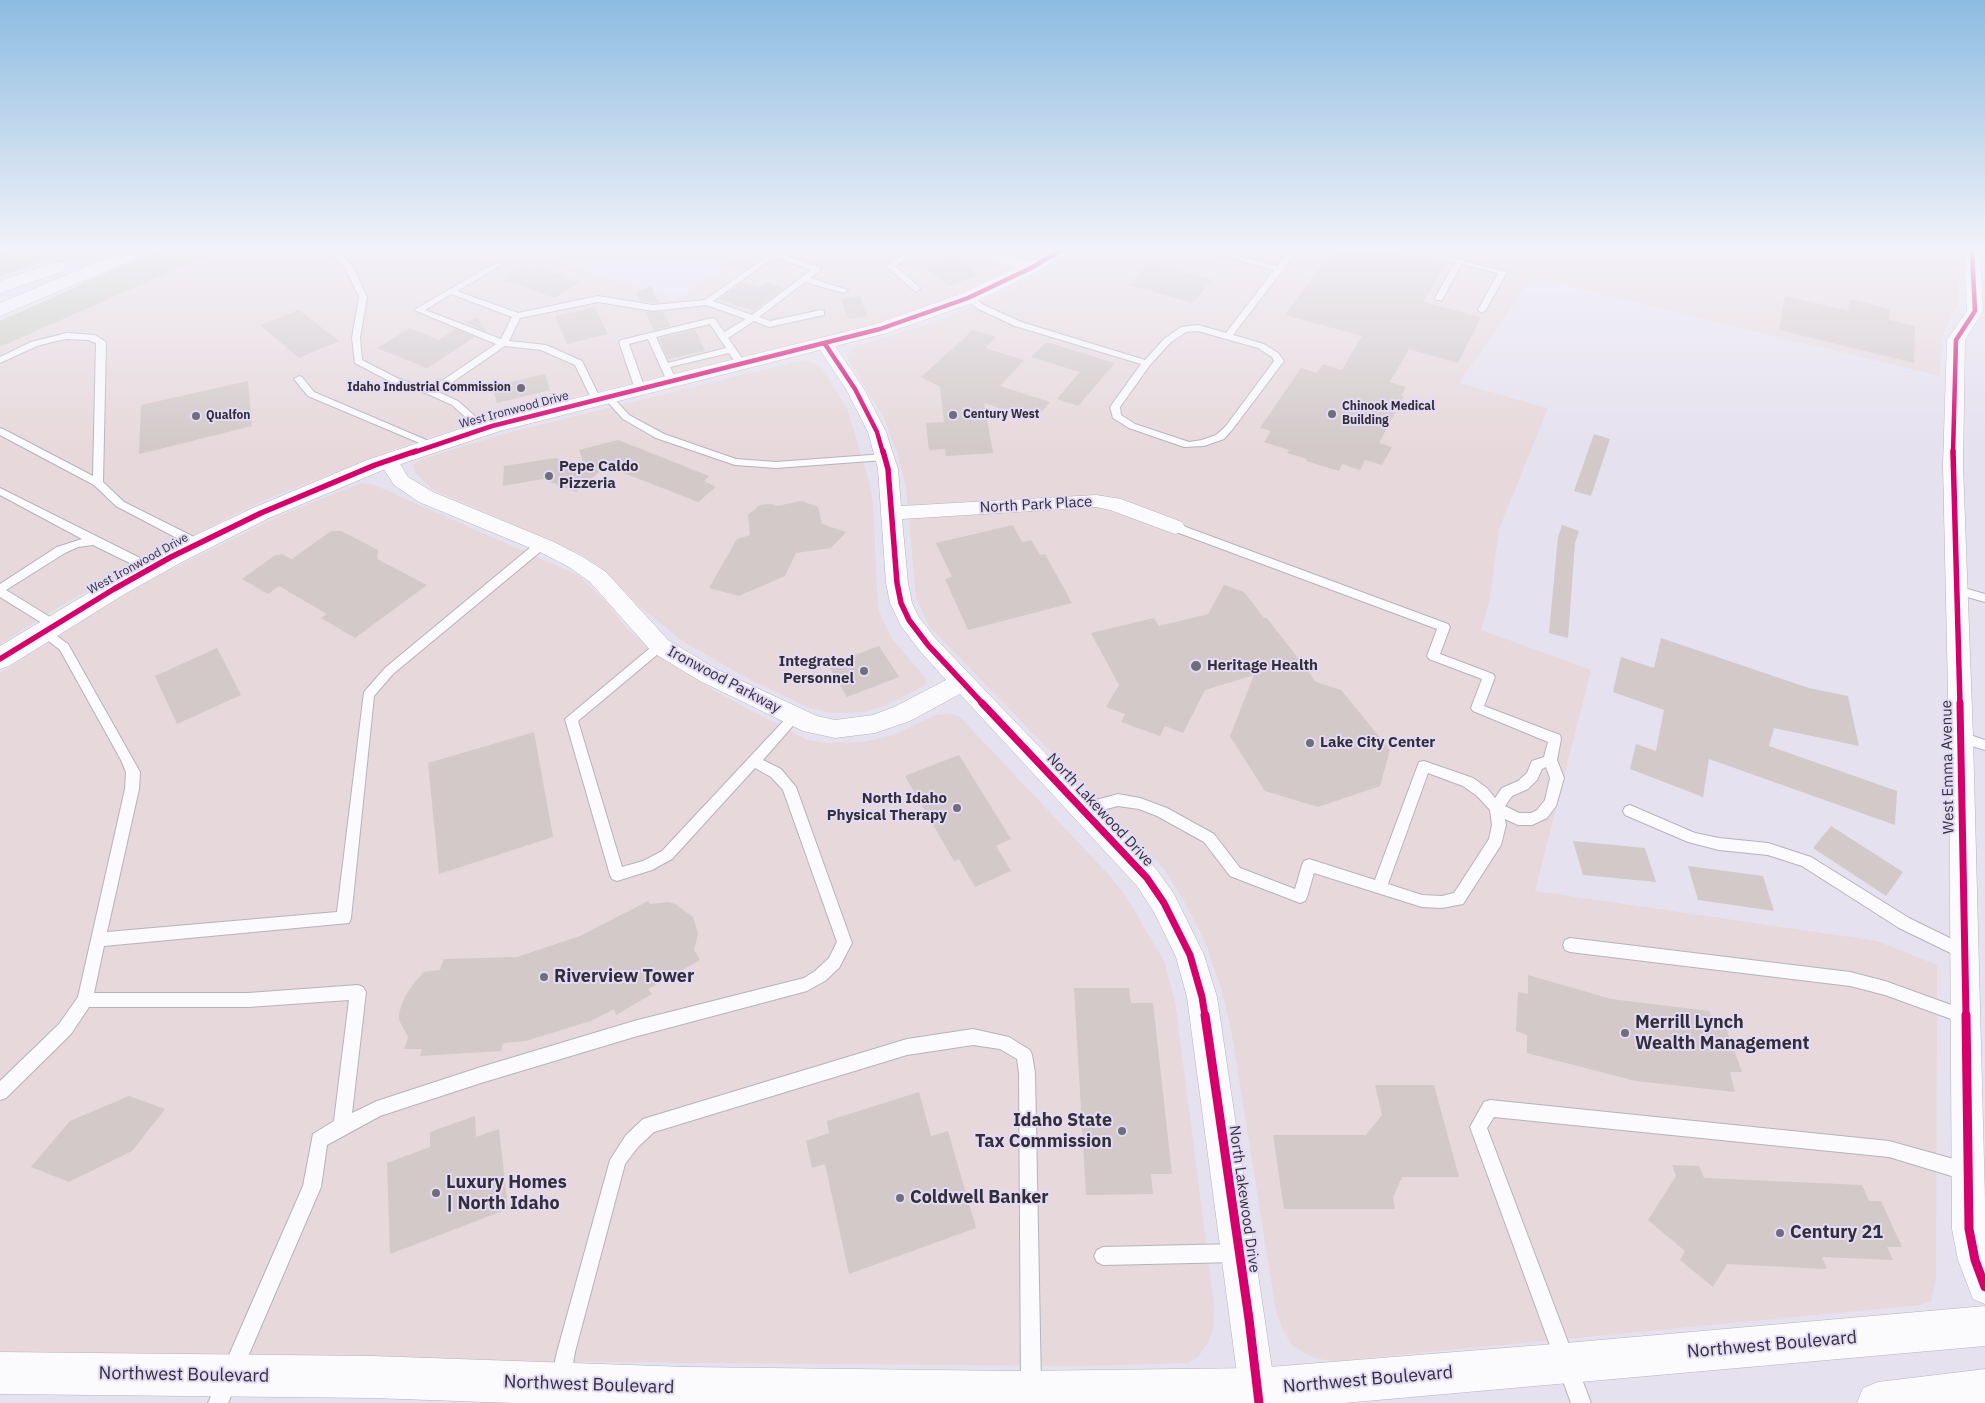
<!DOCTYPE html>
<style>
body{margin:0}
canvas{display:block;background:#e5e1ef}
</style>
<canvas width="1985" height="1403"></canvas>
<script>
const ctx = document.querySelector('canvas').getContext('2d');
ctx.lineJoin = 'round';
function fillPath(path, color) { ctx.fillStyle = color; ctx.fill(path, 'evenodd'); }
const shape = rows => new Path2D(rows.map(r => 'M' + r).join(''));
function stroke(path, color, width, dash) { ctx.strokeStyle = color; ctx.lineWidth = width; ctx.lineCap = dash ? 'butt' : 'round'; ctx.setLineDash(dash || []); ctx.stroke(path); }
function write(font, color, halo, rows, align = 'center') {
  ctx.font = font + ' "IBM Plex Sans",sans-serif'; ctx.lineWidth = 4; ctx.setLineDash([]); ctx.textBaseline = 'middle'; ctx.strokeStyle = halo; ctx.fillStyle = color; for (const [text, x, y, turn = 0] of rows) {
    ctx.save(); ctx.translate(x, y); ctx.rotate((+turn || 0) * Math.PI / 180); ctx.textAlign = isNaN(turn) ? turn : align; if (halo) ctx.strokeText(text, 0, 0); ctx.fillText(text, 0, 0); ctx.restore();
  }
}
fillPath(shape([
 [219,250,519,250,677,299,747,250,950,250,998,263,1003,266,1005,271,958,294,876,323,819,339,544,404,482,421,400,447,272,497,224,520,117,574,59,607,0,644,0,347],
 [1080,250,1959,250,1958,304,1944,331,1941,343,1940,376,1532,277,1459,383,1548,408,1499,529,1490,598,1481,630,1591,670,1535,891,1877,941,1937,965,1936,1278,1931,1301,1920,1305,1335,1361,1318,1359,1305,1354,1291,1344,1282,1328,1276,1311,1231,1029,1221,988,1205,942,1184,901,1164,869,929,626,916,598,906,487,896,449,884,418,847,358,847,354,856,346,943,320,1028,280],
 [808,361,816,364,823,370,847,408,868,478,873,504,878,609,893,640,924,676,926,682,924,686,887,705,864,712,830,713,807,707,751,680,685,643,643,609,596,564,580,554,432,489,416,474,414,469,413,465,422,459,514,431,795,362],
 [361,483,374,485,578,575,606,602,629,631,677,668,720,694,808,740,825,743,863,742,894,735,935,715,952,714,960,717,1109,875,1125,895,1164,961,1175,1001,1214,1305,1213,1330,1209,1341,1198,1357,1188,1363,1078,1366,593,1362,328,1364,0,1354,0,673,100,609,156,577,283,514]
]), '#e7d8db');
fillPath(shape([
 [7,250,70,250,0,277,0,252],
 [159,250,219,250,0,347,0,321]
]), '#cbccbf');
fillPath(shape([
 [1333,250,1389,250,1402,253,1401,255,1445,266,1423,302,1481,317,1458,363,1409,349,1390,382,1406,387,1401,396,1404,396,1379,443,1392,447,1382,465,1365,460,1360,470,1342,464,1339,471,1306,461,1307,459,1287,453,1289,450,1264,442,1271,431,1260,428,1301,368,1317,373,1323,364,1342,370,1362,336,1285,315],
 [954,257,979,275,949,286,924,268],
 [1149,263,1212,280,1193,303,1129,285],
 [528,265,580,282,555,298,503,280],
 [743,282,759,287,766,282,784,288,754,311,719,299],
 [651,286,659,303,640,301,636,293],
 [860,296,867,316,848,319,841,299],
 [1785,296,1848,311,1850,299,1890,309,1889,320,1915,326,1914,363,1779,330],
 [595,307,608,334,567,344,555,316],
 [299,310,339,341,299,358,260,325],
 [645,312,663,312,671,326,654,330],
 [477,317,486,331,485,331,466,323],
 [410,328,439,340,456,329,475,337,427,368,377,348],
 [695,330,705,351,668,359,659,338],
 [973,330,996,337,985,348,1024,360,1000,386,1050,402,1035,420,984,403,993,453,946,456,945,449,929,450,926,423,944,422,940,387,921,377],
 [1046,342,1115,363,1078,406,1057,399,1080,372,1031,357],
 [545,374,550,390,497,403,492,386],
 [248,381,252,426,139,454,141,405],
 [1594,434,1610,439,1591,496,1574,491],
 [618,440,709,476,704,481,716,487,698,502,606,466,576,492,543,479,503,486,504,466,556,458,586,469,579,450],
 [802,501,818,507,822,524,846,532,831,548,796,553,785,576,739,596,709,588,737,539,750,535,748,515,760,505,771,504,777,506],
 [1013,525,1022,542,1031,540,1040,555,1045,554,1072,603,968,630,945,579,952,577,936,543],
 [1562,525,1579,531,1575,543,1568,638,1549,633,1558,537],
 [331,531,341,531,378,550,377,559,427,585,355,638,321,618,327,614,279,586,268,594,242,579,274,556,282,554,292,559],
 [1224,585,1244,592,1264,618,1267,618,1316,682,1341,690,1390,750,1380,786,1318,807,1265,791,1230,736,1254,675,1205,690,1183,733,1165,726,1160,736,1121,722,1125,714,1106,707,1119,685,1091,633,1154,618,1159,626,1208,614],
 [1661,638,1809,688,1848,696,1859,746,1774,728,1769,746,1897,791,1895,825,1709,759,1703,797,1630,769,1636,744,1656,751,1664,710,1613,692,1621,657,1654,668],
 [879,646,899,677,847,697,828,665],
 [217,648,241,695,177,724,155,676],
 [534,732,553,837,439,874,428,763],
 [959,755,1011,839,996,846,1011,871,975,887,959,859,954,861,905,776],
 [1831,826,1903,872,1886,896,1813,848],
 [1573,841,1645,848,1656,882,1583,875],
 [1688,866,1763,876,1774,911,1698,900],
 [648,901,650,904,668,902,675,904,693,917,698,934,694,950,700,960,648,989,652,994,616,1015,614,1009,591,1021,525,1041,503,1043,501,1051,420,1056,422,1049,404,1049,408,1037,399,1020,399,1013,405,996,414,983,424,972,440,970,444,959,517,957,580,936],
 [1528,975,1611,999,1709,1011,1715,1027,1726,1028,1742,1072,1730,1072,1735,1092,1636,1081,1527,1053,1527,1035,1516,1031,1518,992,1528,994],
 [1074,988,1129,988,1131,1003,1153,1003,1172,1174,1151,1174,1153,1194,1086,1195],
 [1375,1085,1434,1085,1459,1177,1402,1177,1393,1197,1395,1209,1284,1209,1273,1135,1366,1135,1382,1115],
 [919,1092,931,1136,948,1131,976,1228,849,1274,825,1164,812,1168,806,1141,829,1133,827,1121],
 [129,1096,165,1109,132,1151,69,1182,31,1167,70,1121],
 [475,1116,476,1137,499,1129,508,1209,390,1254,387,1163,430,1147,430,1132],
 [1672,1165,1699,1166,1704,1178,1862,1185,1869,1201,1881,1201,1902,1247,1887,1247,1893,1260,1822,1257,1827,1269,1727,1264,1713,1287,1680,1260,1685,1251,1648,1220,1676,1176]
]), '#d2c9c8');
const service = shape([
 [330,250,338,250,353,267,367,297,360,338,362,360,399,379,430,389,496,344,414,310,497,262,501,264,500,266,457,291,518,313,598,296,653,305,705,300,773,252,820,267,820,271,810,278,848,290,844,293,805,282,759,317,770,321,821,310,824,311,824,315,769,327,754,321,728,338,746,364,744,366,738,366,729,353,670,367,677,381,672,384,667,381,648,339,629,344,645,389,640,392,635,389,619,342,621,340,712,318,715,319,724,332,746,319,706,305,653,311,598,302,520,318,509,341,546,345,582,361,601,400,599,402,593,402,575,365,541,350,505,346,438,392,458,401,487,427,487,431,484,432,481,431,452,405,428,394,393,383,355,363,352,338,359,297,346,270,330,250],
 [774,257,811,270,752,315,713,301,774,257],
 [451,294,512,317,501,339,425,310,451,294],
 [710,324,726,348,668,363,656,337,710,324],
 [910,250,919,250,895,266,919,287,920,289,916,292,886,266,910,250],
 [1204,250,1216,250,1277,266,1290,250,1298,250,1233,335,1264,344,1278,353,1284,361,1232,430,1224,439,1204,446,1184,447,1129,428,1113,418,1110,407,1141,364,1015,326,978,309,964,298,971,296,984,305,1021,322,1145,360,1164,339,1181,327,1198,325,1226,333,1274,270,1204,250],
 [1198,331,1258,348,1272,357,1274,361,1226,426,1216,435,1202,440,1189,442,1135,424,1121,415,1120,407,1150,365,1170,343,1186,332,1198,331],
 [1409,250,1422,250,1507,272,1486,310,1482,313,1478,310,1498,273,1462,264,1442,300,1436,300,1435,298,1455,262,1409,250],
 [67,333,95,335,106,342,103,482,124,502,202,541,203,544,202,547,194,547,116,506,94,485,0,435,0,428,3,429,93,476,96,343,88,340,67,339,56,341,37,346,0,363,0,357,31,342,67,333],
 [299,376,302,377,314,392,438,445,433,448,429,447,308,396,294,379,299,376],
 [608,394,611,395,629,415,664,434,736,459,776,462,884,454,889,457,884,460,776,468,735,465,656,438,623,419,603,397,608,394],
 [0,488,154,565,156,568,150,572,146,571,93,545,78,547,65,553,6,590,58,622,60,625,58,628,50,628,0,597,0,584,57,547,82,539,0,495,0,488],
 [1175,523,1448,624,1450,627,1440,654,1493,674,1495,677,1484,706,1560,735,1561,739,1557,760,1564,778,1556,806,1547,818,1532,825,1518,825,1505,819,1506,825,1501,845,1463,904,1442,908,1422,907,1314,873,1307,897,1305,901,1300,903,1230,876,1204,842,1157,816,1139,809,1118,806,1083,815,1078,813,1076,809,1078,805,1118,794,1140,798,1167,808,1214,834,1240,868,1295,889,1302,865,1304,861,1309,859,1375,880,1419,762,1424,761,1473,778,1487,788,1495,798,1502,788,1518,781,1527,773,1532,761,1544,757,1548,742,1473,711,1471,708,1482,679,1429,659,1427,656,1437,629,1171,530,1170,527,1175,523],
 [1546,767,1550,778,1545,800,1537,810,1531,813,1519,813,1505,806,1512,796,1528,789,1537,780,1542,769,1546,767],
 [1428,773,1463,786,1477,796,1490,810,1492,825,1489,839,1454,893,1442,896,1422,895,1388,884,1428,773],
 [542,540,547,544,546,547,393,674,374,696,351,918,349,923,104,946,94,993,248,993,358,985,363,987,366,992,352,1113,377,1101,481,1067,634,1021,804,978,815,971,829,958,837,942,783,790,771,777,755,768,672,859,652,870,617,881,612,879,610,875,565,719,656,643,660,642,664,643,666,646,664,649,578,721,622,867,643,861,662,851,790,714,798,714,800,717,798,720,763,760,781,769,796,787,852,943,839,968,825,981,807,991,634,1037,481,1083,380,1116,327,1145,321,1187,228,1403,208,1403,303,1186,313,1134,334,1121,349,1000,248,1007,89,1007,71,1034,6,1098,0,1100,0,1081,59,1024,78,997,125,789,126,772,121,760,60,650,37,632,39,629,47,629,68,644,140,772,139,789,107,932,337,912,364,692,385,668,538,541,542,540],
 [1957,586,1985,594,1985,602,1953,593,1951,590,1953,587,1957,586],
 [1961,732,1985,740,1985,750,1956,741,1955,737,1956,733,1961,732],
 [1630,805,1695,833,1719,838,1768,843,1811,857,1909,918,1968,947,1970,952,1968,957,1963,959,1899,928,1802,866,1768,855,1719,850,1688,842,1625,815,1623,811,1625,807,1630,805],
 [1570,938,1850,972,1885,981,1965,1010,1971,1012,1973,1017,1971,1022,1965,1024,1885,995,1850,986,1570,952,1565,950,1563,945,1565,940,1570,938],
 [973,1029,1009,1037,1030,1050,1032,1055,1035,1073,1041,1386,1038,1393,1031,1396,1024,1393,1021,1386,1019,1073,1017,1059,1000,1049,973,1045,907,1055,654,1132,638,1147,625,1164,575,1352,566,1403,546,1403,557,1352,610,1160,626,1135,643,1119,907,1039,973,1029],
 [1490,1100,1889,1141,1968,1163,1974,1166,1977,1172,1974,1178,1968,1181,1889,1157,1494,1117,1487,1128,1591,1403,1571,1403,1470,1127,1484,1102,1490,1100],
 [1237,1244,1243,1247,1246,1253,1243,1259,1237,1262,1103,1265,1097,1262,1094,1256,1097,1250,1103,1247,1237,1244]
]);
const minor = shape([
 [970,250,992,250,1037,265,1039,268,1037,271,1031,273,1025,271,973,253,970,250],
 [1964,250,1980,250,1983,311,1965,340,1963,465,1973,737,1985,1200,1985,1304,1973,1299,1958,1260,1952,1229,1949,737,1943,465,1947,340,1967,311,1964,250],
 [825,339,831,340,864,389,886,432,898,469,901,506,1096,495,1121,499,1182,522,1185,527,1182,532,1175,534,1110,510,1096,507,902,519,908,583,912,603,918,616,936,639,1157,870,1174,894,1204,955,1217,997,1275,1389,1270,1402,1247,1403,1244,1402,1239,1389,1187,997,1176,957,1154,912,1137,886,960,694,910,721,875,733,835,738,803,731,700,681,652,652,590,582,569,567,540,552,419,502,394,485,378,460,381,456,388,454,395,456,408,477,433,492,554,542,583,557,606,572,668,640,716,669,817,716,835,720,873,715,894,707,946,680,920,651,901,626,890,603,886,583,878,469,868,432,846,389,816,344,819,340,825,339]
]);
const tertiary = shape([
 [1049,250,1070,250,1067,254,1037,272,975,302,887,333,500,431,383,470,269,518,180,563,123,595,9,666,0,669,0,646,105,583,162,551,253,508,367,460,484,421,873,325,961,294,1025,264,1049,250]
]);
const primary = shape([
 [1985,1306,1985,1346,1344,1403,515,1403,372,1398,0,1394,0,1352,372,1356,687,1367,1019,1371,1257,1368,1566,1343,1985,1306],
 [1985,1369,1985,1403,1857,1403,1863,1388,1878,1382,1985,1369]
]);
const motorway = shape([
 [126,250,150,250,147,254,0,316,0,303,126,250],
 [57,262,63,263,66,267,63,271,0,293,0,281,57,262]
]);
stroke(service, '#b6b2bd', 2);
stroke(minor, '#b6b2bd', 1);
stroke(tertiary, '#b6b2bd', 1);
stroke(primary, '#b6b2bd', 1);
stroke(motorway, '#b6b2bd', 1);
fillPath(service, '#fbfafd');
fillPath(minor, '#fbfafd');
fillPath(tertiary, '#fbfafd');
fillPath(primary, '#fbfafd');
fillPath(motorway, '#fbfafd');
stroke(shape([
 [825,344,855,389,877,432,883,453],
 [412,453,492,426,880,329,968,298,1031,268,1061,250],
 [1953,453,1956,340,1975,311,1972,250]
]), '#d6006c', 4.5);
stroke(shape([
 [883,451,888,469,897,583,901,603,909,620,928,645,983,704],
 [1953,451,1960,704],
 [0,659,114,589,171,557,261,513,375,465,416,451]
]), '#d6006c', 5.5);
stroke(shape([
 [982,703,1147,878,1164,903,1190,955,1202,997,1205,1016],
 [1960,703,1966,1016]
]), '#d6006c', 7);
stroke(shape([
 [1205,1015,1249,1319,1259,1403],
 [1966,1015,1969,1229,1975,1260,1985,1287]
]), '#d6006c', 9);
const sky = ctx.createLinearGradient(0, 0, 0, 446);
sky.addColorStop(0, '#8cbce1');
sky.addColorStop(0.56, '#f3f2f8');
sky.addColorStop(1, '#f3f2f800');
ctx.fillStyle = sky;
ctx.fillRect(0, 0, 1985, 446);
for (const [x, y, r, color] of [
 [521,388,5,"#716d79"],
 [1332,414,5,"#716d79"],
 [953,415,5,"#716d79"],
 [196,416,5,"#716d79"],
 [549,476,5,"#716d79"],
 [1196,666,6,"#716d79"],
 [864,671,5,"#716d79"],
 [1310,743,5,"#716d79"],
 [957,808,5,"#716d79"],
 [544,977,5,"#716d79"],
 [1625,1033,5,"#716d79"],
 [1122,1131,5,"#716d79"],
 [436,1193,5,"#716d79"],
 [900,1198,5,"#716d79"],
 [1780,1233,5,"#716d79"]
]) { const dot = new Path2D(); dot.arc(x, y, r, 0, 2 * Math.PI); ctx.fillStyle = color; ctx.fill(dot); stroke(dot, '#e3dbf5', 2); }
write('bold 12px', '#322f39', '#e3dbf5', [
 ["Idaho Industrial Commission",511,388,"right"],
 ["Chinook Medical",1342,407],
 ["Building",1342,421],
 ["Century West",963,415],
 ["Qualfon",206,416]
], 'left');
write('12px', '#322f39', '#e3dbf5', [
 ["West Ironwood Drive",514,410,-15],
 ["West Ironwood Drive",138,564,-29]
]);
write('bold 15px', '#322f39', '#e3dbf5', [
 ["Pepe Caldo",559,467],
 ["Pizzeria",559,484],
 ["Integrated",854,662,"right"],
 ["Personnel",854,679,"right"],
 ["Heritage Health",1207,666],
 ["Lake City Center",1320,743],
 ["North Idaho",947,799,"right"],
 ["Physical Therapy",947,816,"right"]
], 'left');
write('15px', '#322f39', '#e3dbf5', [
 ["North Park Place",1036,505,-3],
 ["Ironwood Parkway",724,680,28],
 ["West Emma Avenue",1948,767,-91],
 ["North Lakewood Drive",1100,810,47],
 ["North Lakewood Drive",1244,1199,82]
]);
write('bold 18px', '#322f39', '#e3dbf5', [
 ["Riverview Tower",554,977],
 ["Merrill Lynch",1635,1023],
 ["Wealth Management",1635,1044],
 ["Idaho State",1112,1121,"right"],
 ["Tax Commission",1112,1142,"right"],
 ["Luxury Homes",446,1183],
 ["| North Idaho",446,1204],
 ["Coldwell Banker",910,1198],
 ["Century 21",1790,1233]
], 'left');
write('18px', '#322f39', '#e3dbf5', [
 ["Northwest Boulevard",1772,1345,-5],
 ["Northwest Boulevard",184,1375,1],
 ["Northwest Boulevard",1368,1380,-5],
 ["Northwest Boulevard",589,1385,2]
]);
</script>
